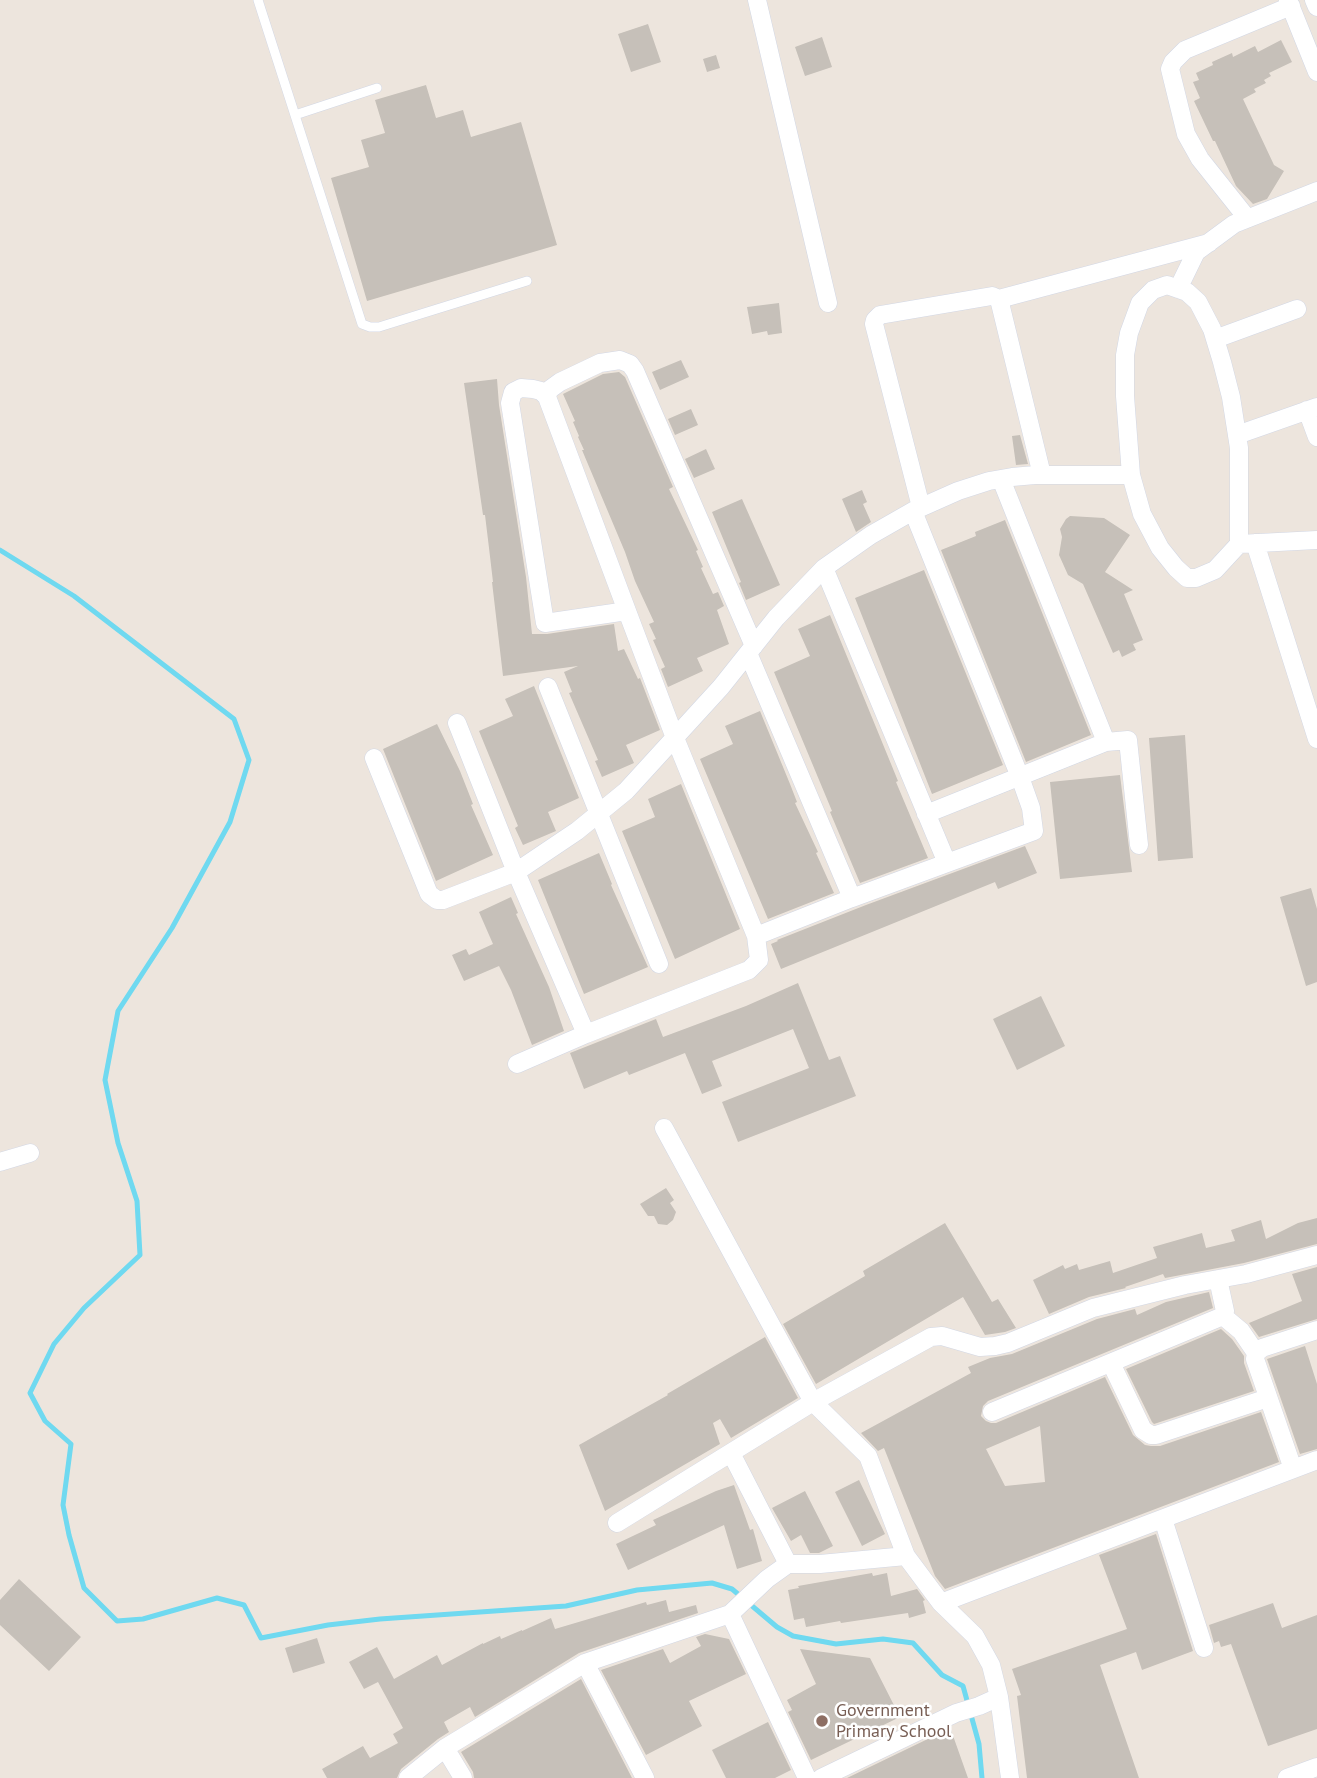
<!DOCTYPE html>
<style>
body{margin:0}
canvas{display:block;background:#ede5dd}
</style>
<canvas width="1317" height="1778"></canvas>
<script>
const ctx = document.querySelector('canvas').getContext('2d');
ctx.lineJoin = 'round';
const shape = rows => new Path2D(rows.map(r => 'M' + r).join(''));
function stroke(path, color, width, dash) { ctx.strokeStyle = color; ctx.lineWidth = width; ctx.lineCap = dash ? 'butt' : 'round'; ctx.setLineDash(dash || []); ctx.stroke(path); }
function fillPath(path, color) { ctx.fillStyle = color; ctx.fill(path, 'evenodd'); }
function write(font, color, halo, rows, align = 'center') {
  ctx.font = font + ' "PT Sans",sans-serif'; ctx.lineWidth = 5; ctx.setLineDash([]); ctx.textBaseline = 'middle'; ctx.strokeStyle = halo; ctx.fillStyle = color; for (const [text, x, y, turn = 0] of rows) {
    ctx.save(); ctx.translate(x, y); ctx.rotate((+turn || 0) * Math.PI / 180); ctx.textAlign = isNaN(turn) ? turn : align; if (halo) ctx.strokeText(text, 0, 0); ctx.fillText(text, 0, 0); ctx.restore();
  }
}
stroke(shape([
 [0,550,74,596,234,719,249,760,230,822,172,928,118,1011,105,1080,118,1143,137,1201,140,1255,84,1308,54,1344,30,1393,45,1421,71,1444,63,1505,69,1535,84,1588,117,1621,143,1619,217,1598,244,1605,261,1638,328,1625,380,1619,566,1606,637,1590,712,1583,732,1589,777,1627,793,1636,836,1644,883,1639,913,1643,942,1675,963,1686,979,1744,982,1778]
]), '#6fd9f0', 5);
fillPath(shape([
 [648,24,661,62,631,72,618,34],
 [822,37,832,67,805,76,795,47],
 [1281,40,1292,62,1269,73,1271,76,1264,80,1266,83,1254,89,1256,92,1243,99,1274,165,1284,171,1267,199,1253,204,1236,186,1215,141,1213,141,1194,101,1200,98,1193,82,1199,80,1196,73,1213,65,1212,62,1232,53,1233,57,1255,46,1258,52],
 [716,55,720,68,707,72,703,59],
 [426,85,436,118,463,110,471,137,521,122,557,245,367,301,331,178,369,167,361,140,385,133,375,100],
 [779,303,782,333,768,335,767,331,752,334,747,307],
 [681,360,689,377,660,390,652,372],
 [619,372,625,377,673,487,669,489,698,550,696,551,703,567,701,568,713,594,718,592,724,606,717,610,729,644,697,658,703,671,668,687,661,669,665,667,653,640,656,639,649,624,654,622,635,581,625,552,582,450,584,450,578,437,579,436,573,422,575,421,563,394,603,374],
 [497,379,499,405,526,577,532,634,547,634,614,624,618,651,624,649,638,679,640,678,660,730,626,745,634,763,602,777,595,761,598,760,569,693,572,692,564,672,578,666,503,676,492,582,493,582,489,548,485,515,483,515,464,383],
 [691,409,698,425,675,435,668,419],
 [1020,435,1028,464,1016,465,1012,436],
 [706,449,715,469,694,478,685,459],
 [862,490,867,502,863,504,871,522,856,532,842,499],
 [742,499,780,585,746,600,739,583,741,582,712,512],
 [1070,516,1104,518,1130,535,1105,572,1133,590,1124,594,1143,640,1133,644,1136,650,1122,657,1119,650,1113,653,1083,584,1068,575,1059,555,1062,537,1060,529,1066,519],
 [1005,520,1091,735,1026,762,941,550,976,536,975,532],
 [924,570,1003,765,932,794,855,598],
 [830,615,898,781,896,782,928,858,860,883,830,812,832,811,774,672,810,656,798,629],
 [534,686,579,798,548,812,556,831,523,845,515,828,518,826,479,731,513,716,505,699],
 [760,711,790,784,797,802,795,803,818,852,816,853,834,893,768,919,700,759,733,744,725,726],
 [437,724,460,771,473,804,471,805,493,855,436,881,383,749],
 [1185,735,1193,858,1158,861,1149,738],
 [1120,775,1132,872,1060,879,1050,782],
 [681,784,740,929,675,959,622,831,655,817,648,799],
 [1025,846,1037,873,998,889,995,882,781,969,771,944,778,941,777,940,866,905],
 [599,853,612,884,611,885,648,967,584,994,538,880],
 [1311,888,1317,909,1317,982,1306,986,1280,897],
 [511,897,518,913,516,914,549,987,564,1031,532,1045,511,990,499,966,464,981,452,955,466,949,469,955,493,944,479,912],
 [798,983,829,1060,840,1056,856,1096,738,1142,722,1102,809,1068,793,1029,712,1061,722,1086,702,1094,685,1053,629,1075,627,1071,584,1089,570,1053,656,1019,663,1037,746,1006],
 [1041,996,1065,1046,1017,1070,993,1019],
 [666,1188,674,1200,670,1203,676,1212,673,1220,667,1225,658,1224,654,1216,648,1216,640,1204],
 [1317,1218,1317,1244,1244,1263,1165,1278,1163,1274,1125,1287,1126,1288,1089,1297,1049,1314,1033,1280,1063,1265,1065,1269,1077,1264,1079,1270,1110,1261,1113,1273,1157,1258,1153,1247,1202,1233,1206,1248,1235,1241,1231,1230,1261,1220,1266,1239,1298,1223],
 [945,1223,992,1302,998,1299,1016,1328,1005,1332,985,1335,963,1297,816,1384,783,1324,865,1276,863,1271],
 [1317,1267,1317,1319,1259,1337,1249,1323,1302,1301,1292,1274],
 [1209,1292,1213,1308,988,1401,983,1406,981,1416,986,1421,991,1423,996,1423,1105,1377,1133,1435,1145,1445,1151,1446,1160,1446,1261,1412,1279,1462,945,1589,935,1576,884,1448,878,1451,861,1433,971,1373,968,1367,990,1358,1012,1354,1097,1319,1135,1309,1137,1315,1166,1302],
 [1040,1426,1045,1482,1005,1486,986,1449],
 [1221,1329,1232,1339,1244,1356,1244,1363,1254,1391,1154,1424,1152,1422,1126,1369],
 [765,1337,798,1398,731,1438,720,1419,713,1423,720,1444,605,1511,579,1445,668,1395,667,1394],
 [1305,1346,1317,1384,1317,1449,1300,1454,1267,1359],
 [859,1480,885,1534,862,1546,835,1492],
 [734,1485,750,1530,753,1529,762,1561,737,1569,724,1525,628,1570,616,1544,656,1525,653,1520,716,1491],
 [805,1491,833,1546,819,1553,810,1553,801,1535,791,1541,772,1508],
 [1156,1534,1193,1651,1142,1670,1136,1652,1100,1665,1139,1778,1027,1778,1017,1696,1021,1695,1012,1669,1127,1629,1099,1555],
 [872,1573,873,1576,887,1573,891,1596,917,1589,925,1600,923,1601,926,1613,909,1618,908,1613,841,1623,840,1621,806,1627,804,1618,794,1620,788,1590,799,1588,798,1586],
 [19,1579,81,1637,49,1671,0,1625,0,1600],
 [666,1600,669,1612,696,1605,698,1613,579,1653,475,1717,470,1707,444,1722,449,1732,438,1739,401,1769,397,1778,327,1778,322,1769,363,1746,370,1758,398,1743,393,1734,403,1728,378,1682,364,1689,349,1662,377,1647,394,1679,437,1655,442,1665,483,1643,483,1644,500,1636,501,1639,522,1630,522,1631,551,1618,555,1629,646,1602,647,1605],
 [1273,1603,1282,1628,1317,1615,1317,1729,1268,1746,1231,1644,1221,1647,1219,1641,1214,1643,1209,1625],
 [705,1634,729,1639,746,1674,689,1701,702,1726,646,1755,601,1670,663,1649,670,1663,701,1646,696,1637],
 [317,1638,325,1663,293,1673,285,1648],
 [800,1649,870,1658,900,1717,811,1760,788,1712,792,1710,787,1700,816,1684],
 [581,1679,632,1778,474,1778,473,1772,461,1752],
 [768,1722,791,1770,775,1778,726,1778,712,1750],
 [951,1730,968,1778,847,1778,934,1736]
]), '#c6c0b9');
const lane = shape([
 [258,0,362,324,370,327,379,327,527,281],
 [295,115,377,88]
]);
const street = shape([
 [757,0,828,303],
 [1288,0,1317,72],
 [1314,0,1317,7],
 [1247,218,1200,159,1186,134,1170,69,1173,62,1185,50,1291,6],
 [1178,289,1196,252,1234,224,1317,191],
 [999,299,1209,243],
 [1215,339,1297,309],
 [547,397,549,390,560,382,600,363,620,360,630,364,635,371,754,646],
 [1307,410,1317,437],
 [1237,435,1317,407],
 [921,507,874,324,875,320,880,315,992,296,999,299,1042,475],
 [1255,543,1317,739],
 [1239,544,1239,448,1231,397,1222,362,1212,329,1198,302,1187,292,1167,285,1153,290,1140,303,1129,333,1125,355,1125,396,1131,475,1142,514,1160,548,1176,568,1187,578,1196,578,1215,570,1239,544,1317,540],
 [824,568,947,863],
 [748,653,852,898,756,936],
 [548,687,659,964],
 [457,723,516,872,586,1034,749,970,759,960,756,936,675,738,627,611,547,397,541,391,533,389,521,388,513,392,510,403,545,623,627,611],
 [1106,742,1128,740,1139,845],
 [374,758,429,894,437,900,443,900,516,872,577,831,626,791,721,687,776,618,824,568,871,535,913,511,958,491,989,481,1012,477,1035,475,1131,475],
 [926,814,1106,742,1001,479],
 [852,898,1034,831,1031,808,1020,777,913,511],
 [517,1064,586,1034],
 [664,1128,813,1402,868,1456,906,1556],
 [0,1162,30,1153],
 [1223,1316,1241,1331,1256,1353],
 [1111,1363,1143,1430,1151,1435,1156,1435,1268,1398],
 [992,1412,1223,1316,1225,1311,1218,1279],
 [731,1453,788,1564],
 [1293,1469,1255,1359,1256,1353,1262,1348,1317,1330],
 [1163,1519,1204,1648],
 [617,1523,813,1402,931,1337,942,1336,980,1347,995,1346,1008,1343,1093,1308,1185,1285,1246,1274,1317,1255],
 [941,1603,1317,1460],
 [730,1614,807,1778],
 [585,1663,645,1778],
 [445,1748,463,1778],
 [408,1778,445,1748,585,1663,730,1614,767,1579,788,1564,820,1564,906,1556,941,1603,975,1636,991,1665,999,1697,1010,1778],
 [821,1778,956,1713,979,1706,999,1697],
 [1287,1778,1317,1767]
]);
stroke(lane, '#d2d7e4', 10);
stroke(street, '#d2d7e4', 19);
stroke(lane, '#fff', 9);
stroke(street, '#fff', 18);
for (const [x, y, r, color] of [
 [822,1721,7,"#8d6e63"]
]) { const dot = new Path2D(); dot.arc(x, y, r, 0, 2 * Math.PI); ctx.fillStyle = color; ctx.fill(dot); stroke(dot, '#fff', 2.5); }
write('18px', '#785e54', '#fff', [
 ["Government",836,1711],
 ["Primary School",836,1732]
], 'left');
</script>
